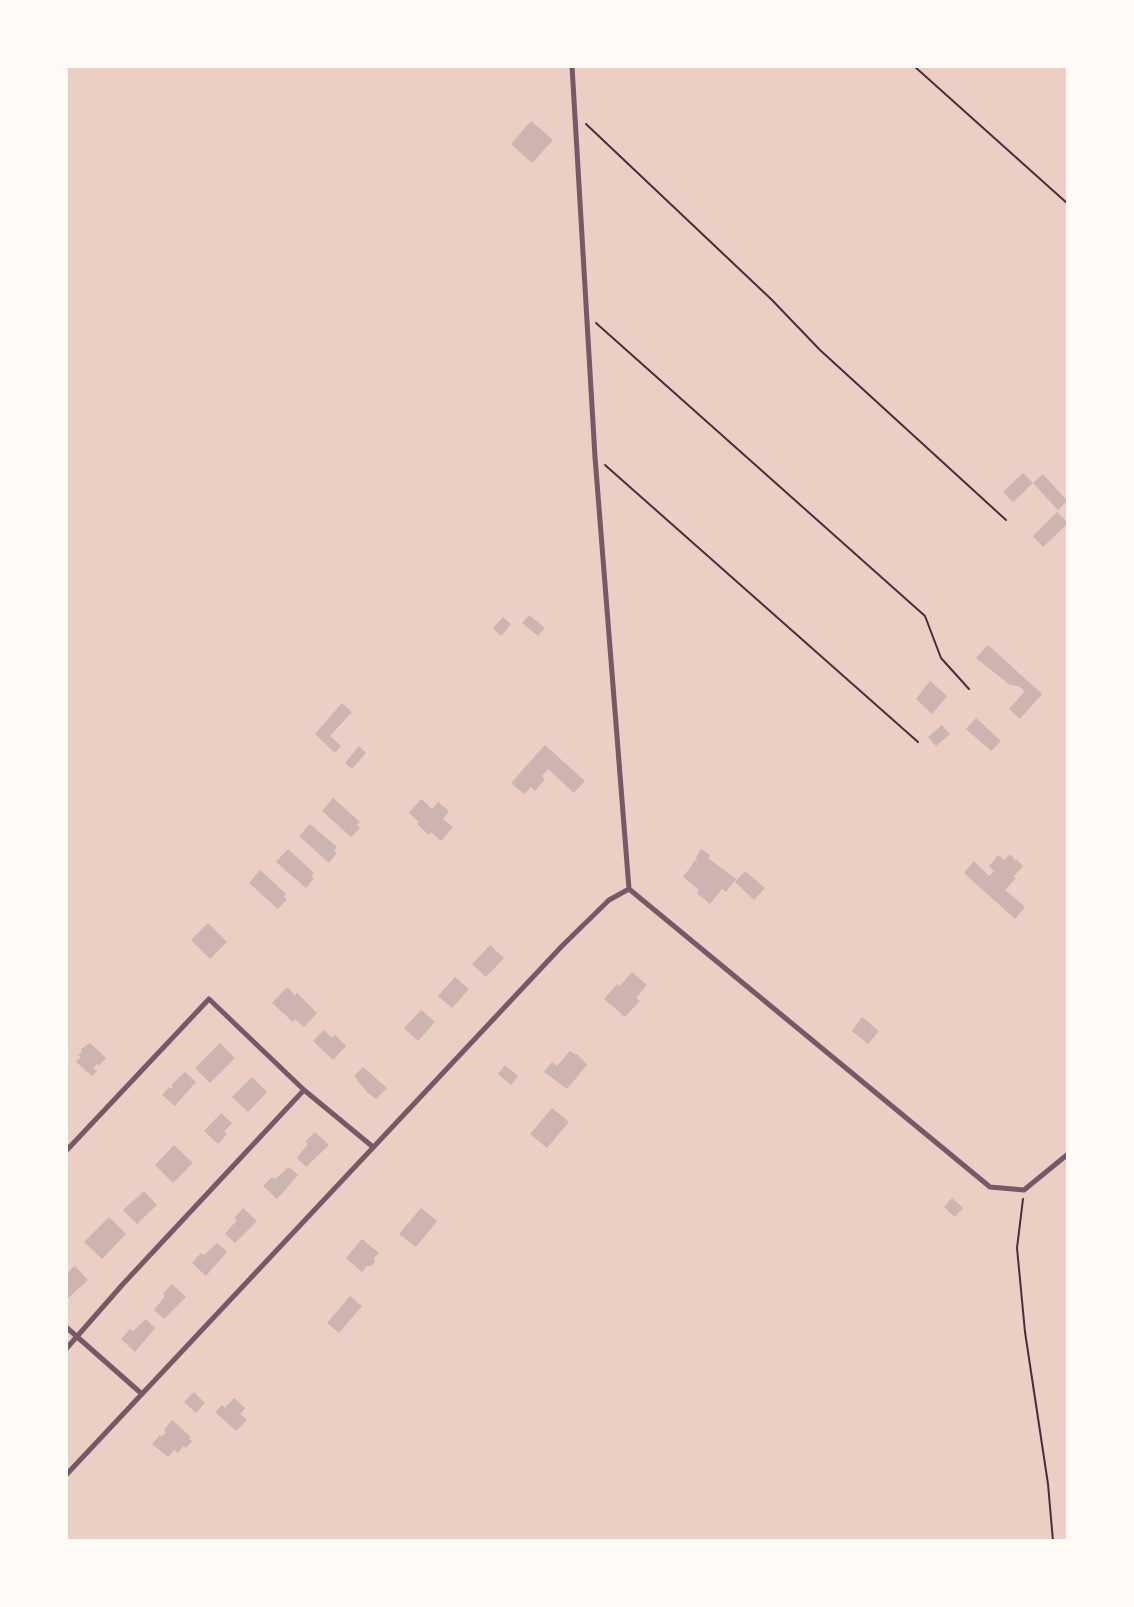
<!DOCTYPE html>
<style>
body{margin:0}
#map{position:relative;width:1134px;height:1607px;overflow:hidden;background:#f7e1d7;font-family:"Space Grotesk",sans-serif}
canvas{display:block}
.frame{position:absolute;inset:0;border:68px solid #fffaf5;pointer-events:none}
</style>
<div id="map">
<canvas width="1134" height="1607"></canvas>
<div class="frame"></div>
</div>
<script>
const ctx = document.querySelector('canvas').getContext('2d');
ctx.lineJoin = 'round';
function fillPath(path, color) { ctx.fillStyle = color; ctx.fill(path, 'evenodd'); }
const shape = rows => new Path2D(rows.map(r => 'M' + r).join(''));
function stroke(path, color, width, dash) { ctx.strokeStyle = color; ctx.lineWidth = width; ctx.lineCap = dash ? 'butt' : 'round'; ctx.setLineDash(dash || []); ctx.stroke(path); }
fillPath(shape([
 [66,66,1068,66,1068,1541,66,1541]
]), '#ebcfc5');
fillPath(shape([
 [531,121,553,140,532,163,511,144],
 [1023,473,1033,483,1013,502,1003,492],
 [1043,474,1067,501,1058,510,1033,483],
 [1057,512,1068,523,1043,547,1033,536],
 [529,615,545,628,538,636,522,623],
 [503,617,511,624,501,636,493,628],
 [988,645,1042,694,1020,719,1009,709,1025,691,1018,686,1010,685,976,658],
 [930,681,947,696,932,714,916,699],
 [342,703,352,712,330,736,341,746,335,753,315,734],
 [976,718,1001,741,991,751,966,729],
 [942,725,950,734,936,746,928,737],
 [545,745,585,781,574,793,548,769,542,776,545,779,535,791,531,787,524,794,511,783],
 [359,746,366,753,352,769,345,763],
 [333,798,360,822,357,825,360,828,351,837,322,811],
 [421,799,432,809,438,802,449,811,443,819,453,827,441,841,431,832,429,835,417,824,419,822,409,813],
 [310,824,337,847,334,850,337,853,329,863,299,836],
 [288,849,314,873,311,876,314,878,306,888,276,862],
 [701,849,710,855,708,858,736,879,726,892,722,889,710,904,697,893,699,890,683,877,697,858,696,857],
 [998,855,1004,860,1009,855,1012,856,1015,861,1016,859,1023,866,1014,876,1016,878,1005,890,1025,907,1015,919,964,873,974,861,989,876,994,871,989,866],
 [260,870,286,894,284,897,287,899,278,909,249,883],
 [745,871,765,888,754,900,735,882],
 [208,923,227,942,210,959,191,940],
 [490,945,504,958,486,977,472,964],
 [632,972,647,985,636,998,640,1001,625,1017,604,999,617,984,620,986],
 [455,977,469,989,452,1008,438,996],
 [287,987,295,995,297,993,317,1013,304,1027,295,1019,293,1022,272,1003],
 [421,1010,435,1022,418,1041,404,1028],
 [862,1017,879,1031,868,1044,852,1031],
 [324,1030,332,1038,335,1035,346,1046,333,1060,313,1041],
 [90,1043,106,1058,99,1066,97,1064,93,1068,97,1071,92,1076,76,1062,81,1057,78,1055,82,1052,81,1049],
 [220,1043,235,1058,210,1083,195,1068],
 [570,1051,576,1055,577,1054,587,1065,567,1089,544,1072,552,1062,557,1066],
 [505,1065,518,1076,511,1085,498,1074],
 [363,1067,387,1088,376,1099,367,1092,354,1076],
 [185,1072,196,1082,175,1106,162,1095,169,1087,171,1089,173,1086,171,1085],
 [252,1077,267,1092,248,1112,232,1097],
 [552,1108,569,1122,547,1148,530,1134],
 [221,1113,232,1123,224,1132,227,1134,218,1144,204,1131],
 [315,1132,329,1145,306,1167,297,1158,308,1144,305,1142],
 [174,1145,193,1163,173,1183,155,1165],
 [289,1167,298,1175,277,1199,263,1186,272,1177,275,1179],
 [144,1191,157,1205,137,1224,123,1210],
 [952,1198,963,1208,955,1217,944,1207],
 [243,1208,257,1221,235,1243,225,1234,237,1220,234,1218],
 [421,1208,437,1221,416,1247,399,1234],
 [109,1217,126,1234,102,1259,84,1242],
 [362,1239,379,1253,374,1258,375,1262,371,1266,367,1266,362,1272,346,1258],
 [217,1243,227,1252,206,1276,192,1263,201,1253,204,1255],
 [75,1266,88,1280,66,1300,66,1274],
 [172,1284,186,1297,164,1319,154,1310,165,1296,163,1294],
 [350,1296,362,1306,339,1333,327,1323],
 [146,1319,155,1328,135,1352,121,1339,130,1329,133,1331],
 [194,1392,205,1403,196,1413,184,1402],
 [234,1398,245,1408,240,1414,247,1420,236,1431,215,1412,222,1405,225,1408],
 [172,1420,191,1437,189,1439,192,1441,186,1448,183,1446,178,1453,174,1450,168,1457,152,1444,160,1435,162,1436,166,1432,164,1430]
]), '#ccb4b1');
stroke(shape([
 [914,66,1068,204],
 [586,124,772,300,820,350,1006,520],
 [596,323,925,616,941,658,969,689],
 [605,465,918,742],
 [1023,1199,1017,1248,1025,1332,1048,1484,1053,1541]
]), '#4a2c40', 2);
stroke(shape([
 [572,66,595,457,629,889],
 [66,67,67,66],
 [629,889,990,1187,1024,1190,1068,1154],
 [66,1151,209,999,304,1090,373,1147],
 [66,1327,142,1394],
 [66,1349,123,1284,304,1090],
 [66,1475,562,946,609,900,629,889]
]), '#755966', 5);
</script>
